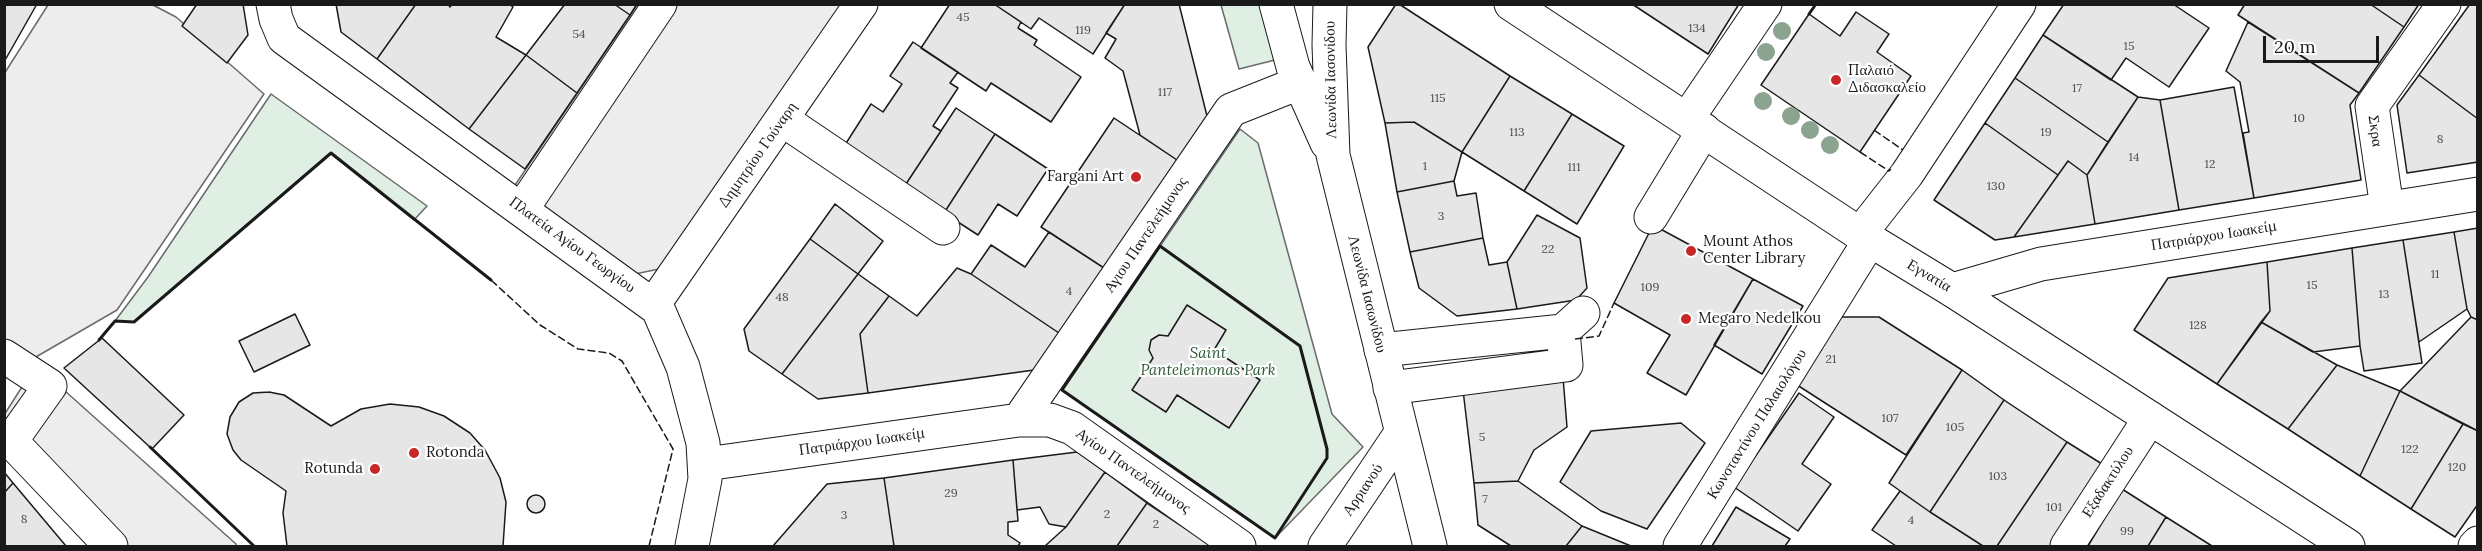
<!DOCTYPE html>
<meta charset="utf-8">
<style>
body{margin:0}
#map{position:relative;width:2482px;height:551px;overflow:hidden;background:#fff;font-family:Lora,serif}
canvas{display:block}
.frame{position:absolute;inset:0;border:6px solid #1a1a1a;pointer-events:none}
.scale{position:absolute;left:2263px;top:36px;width:116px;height:27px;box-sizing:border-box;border:3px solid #1a1a1a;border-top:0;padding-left:8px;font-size:18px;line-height:21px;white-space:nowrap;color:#1a1a1a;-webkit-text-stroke:4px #fff;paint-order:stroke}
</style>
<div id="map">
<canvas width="2482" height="551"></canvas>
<div class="frame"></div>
<div class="scale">20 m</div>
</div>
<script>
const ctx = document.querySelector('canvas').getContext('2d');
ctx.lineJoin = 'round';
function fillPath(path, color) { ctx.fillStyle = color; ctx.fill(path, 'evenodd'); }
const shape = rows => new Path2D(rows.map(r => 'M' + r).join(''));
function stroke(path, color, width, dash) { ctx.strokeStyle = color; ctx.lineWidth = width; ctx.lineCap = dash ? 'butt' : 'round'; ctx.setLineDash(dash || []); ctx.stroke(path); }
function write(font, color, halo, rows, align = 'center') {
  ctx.font = font + ' Lora,serif'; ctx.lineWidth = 4.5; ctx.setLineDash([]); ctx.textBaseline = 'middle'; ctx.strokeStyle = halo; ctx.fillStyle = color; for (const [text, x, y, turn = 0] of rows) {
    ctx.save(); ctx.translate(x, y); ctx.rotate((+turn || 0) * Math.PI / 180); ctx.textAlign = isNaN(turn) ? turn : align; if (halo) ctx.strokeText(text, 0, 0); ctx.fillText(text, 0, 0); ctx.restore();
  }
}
const green = shape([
 [1221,5,1262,5,1275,60,1239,69,1221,5],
 [271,94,427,206,414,220,331,154,134,322,115,321,148,277,271,94],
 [1240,129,1258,143,1332,414,1363,447,1275,538,1062,390,1240,129]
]);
fillPath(green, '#e0efe3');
stroke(green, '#6a6a6a', 1.5);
const parking = shape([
 [48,5,153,5,176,17,264,94,117,310,29,361,5,351,4,74,48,5],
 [637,5,845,5,659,269,630,275,511,191,637,5],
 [36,365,236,544,237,546,103,546,5,451,4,415,36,365]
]);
fillPath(parking, '#ededed');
stroke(parking, '#6a6a6a', 1.5);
const building = shape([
 [4,4,37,4,4,62,4,4],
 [197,4,243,4,248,35,227,63,182,26,197,4],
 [336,4,416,4,377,59,341,32,336,4],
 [416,4,448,4,450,7,452,4,509,4,513,7,496,37,526,55,469,129,377,59,416,4],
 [565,4,614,4,630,15,577,93,526,55,565,4],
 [614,4,637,4,630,15,614,4],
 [950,4,994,4,1021,22,1018,28,1037,40,1034,45,1081,77,1051,122,991,83,986,91,921,48,950,4],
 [994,4,1125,4,1093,54,1039,18,1031,29,994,4],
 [1125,4,1179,4,1207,116,1177,160,1140,135,1123,71,1105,58,1116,39,1106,33,1125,4],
 [1396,4,1399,4,1510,76,1462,152,1414,122,1385,123,1368,47,1396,4],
 [1632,4,1739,4,1708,54,1632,4],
 [2064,4,2173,4,2209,28,2169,87,2126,58,2111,80,2043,35,2064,4],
 [2245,4,2370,4,2404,27,2359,93,2238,15,2245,4],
 [2370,4,2419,4,2404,27,2370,4],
 [2470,4,2478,4,2478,119,2419,75,2470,4],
 [1856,12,1889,34,1877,52,1911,76,1860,152,1761,85,1809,14,1840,36,1856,12],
 [2248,22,2359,93,2350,105,2361,180,2254,198,2243,133,2249,132,2240,82,2226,71,2248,22],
 [2043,35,2138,97,2108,142,2015,78,2043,35],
 [913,42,958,72,950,83,958,88,933,126,941,131,904,187,843,148,871,104,883,112,902,84,890,76,913,42],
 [526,55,577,93,525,169,469,129,526,55],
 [2419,75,2478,119,2478,162,2407,173,2397,105,2419,75],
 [1510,76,1572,114,1524,191,1462,152,1510,76],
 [2015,78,2108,142,2087,175,2068,161,2058,175,1985,123,2015,78],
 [2234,87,2254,198,2179,210,2160,100,2234,87],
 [2138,97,2160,100,2179,210,2095,224,2087,175,2138,97],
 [956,108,995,134,944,213,904,187,956,108],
 [1572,114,1624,146,1577,224,1524,191,1572,114],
 [1114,118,1177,160,1104,268,1041,227,1114,118],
 [1414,122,1462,152,1454,181,1397,192,1385,123,1414,122],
 [1985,123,2058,175,2014,237,1995,240,1934,200,1985,123],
 [995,134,1048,169,1017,216,998,204,978,235,944,213,995,134],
 [2068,161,2087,175,2095,224,2014,237,2068,161],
 [1454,181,1457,196,1476,193,1483,238,1410,252,1397,192,1454,181],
 [835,204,883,241,858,274,810,239,835,204],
 [1537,215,1580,238,1587,288,1576,300,1517,309,1507,262,1537,215],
 [1653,225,1753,279,1686,395,1647,373,1670,335,1614,303,1653,225],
 [2478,228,2478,320,2471,317,2467,309,2454,232,2478,228],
 [1049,232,1104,268,1059,333,971,274,991,245,1025,267,1049,232],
 [2454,232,2467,309,2419,342,2403,240,2454,232],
 [1483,238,1489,265,1507,262,1517,309,1457,316,1419,288,1410,252,1483,238],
 [810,239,858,274,782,374,749,351,744,329,810,239],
 [2403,240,2422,363,2364,371,2360,346,2352,248,2403,240],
 [2352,248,2360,346,2313,352,2261,322,2270,311,2267,262,2352,248],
 [2267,262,2270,311,2217,384,2134,330,2168,278,2267,262],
 [957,268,971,274,1059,333,1034,370,868,393,860,334,889,296,917,316,957,268],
 [858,274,889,296,860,334,868,393,818,399,782,374,858,274],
 [1753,279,1803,306,1762,374,1714,345,1753,279],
 [1187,305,1226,330,1214,350,1260,380,1229,428,1177,395,1166,412,1132,390,1153,358,1149,350,1151,340,1159,335,1168,336,1187,305],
 [295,314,310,345,254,372,239,341,295,314],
 [1838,317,1879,317,1962,370,1906,455,1794,383,1838,317],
 [2471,317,2478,320,2478,431,2400,391,2471,317],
 [2261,322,2337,365,2288,429,2217,384,2261,322],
 [102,338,184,415,152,449,64,368,102,338],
 [2337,365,2400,391,2360,476,2288,429,2337,365],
 [1962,370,2004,400,1930,512,1889,483,1962,370],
 [1563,377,1567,427,1534,450,1518,481,1474,483,1463,390,1563,377],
 [2400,391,2463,424,2411,509,2360,476,2400,391],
 [269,392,284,395,331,426,361,409,390,404,419,407,444,416,470,433,485,450,500,478,506,502,503,546,287,546,283,513,286,491,241,460,233,450,227,434,230,417,239,402,253,393,269,392],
 [1799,393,1834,417,1802,464,1831,484,1798,531,1734,487,1799,393],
 [2004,400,2067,442,1997,546,1983,546,1930,512,2004,400],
 [1681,423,1705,443,1647,529,1601,511,1560,482,1591,431,1681,423],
 [2463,424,2478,431,2478,504,2455,537,2411,509,2463,424],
 [2067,442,2110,469,2059,546,1997,546,2067,442],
 [1077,452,1105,472,1066,527,1049,524,1040,507,1017,510,1013,460,1077,452],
 [1013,460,1018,521,1008,522,1008,535,1020,543,1018,546,894,546,884,478,1013,460],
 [4,472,13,483,4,493,4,472],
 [1105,472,1147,503,1117,546,1045,546,1066,527,1105,472],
 [884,478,894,546,773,546,827,484,884,478],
 [1518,481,1582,526,1566,546,1511,546,1478,525,1474,483,1518,481],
 [13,483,66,546,4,546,4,493,13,483],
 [2122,489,2166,517,2148,546,2088,546,2122,489],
 [1900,491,1930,512,1983,546,1896,546,1872,530,1900,491],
 '527 504a9 9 0 1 1 18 0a9 9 0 1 1-18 0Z',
 [1147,503,1212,546,1117,546,1147,503],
 [1736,507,1790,539,1785,546,1712,546,1736,507],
 [2166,517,2212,546,2148,546,2166,517],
 [1582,526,1631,546,1566,546,1582,526]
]);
fillPath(building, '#e6e6e6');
stroke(building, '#1a1a1a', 1.5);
const street = shape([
 [273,4,276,19,284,38,658,309,683,367,703,443,705,479,692,546],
 [1687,119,1765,4],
 [783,120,943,228],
 [2387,208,2372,106,2444,4],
 [522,209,660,4],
 [1651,217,1704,130],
 [1860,234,1907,174,2019,4],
 [1952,290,2041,264,2478,194],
 [654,304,861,4],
 [1381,350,1563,331,1583,313],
 [4,356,50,386,11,441,111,546],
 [1390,388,1566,365,1563,331],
 [1019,420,1231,110,1299,83],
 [706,464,1019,420,1050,420,1072,428,1239,546],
 [1325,546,1401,433],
 [1680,546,1870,240],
 [2067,546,2150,418],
 [2475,546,2478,543]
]);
const secondary = shape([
 [1276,4,1293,67,1327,143],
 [1330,4,1329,45,1333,155,1430,546]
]);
const primary = shape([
 [1511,4,1860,234,1952,290,2348,546]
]);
stroke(street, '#1a1a1a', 35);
stroke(secondary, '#1a1a1a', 35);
stroke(primary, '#1a1a1a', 35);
stroke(street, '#fff', 33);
stroke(secondary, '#fff', 33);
stroke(primary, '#fff', 33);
stroke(shape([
 [1874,130,1903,150],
 [1860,152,1889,171,1891,169],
 [491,280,540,325,578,349,609,353,622,361,673,449,649,546],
 [1575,339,1599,336,1614,303]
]), '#1a1a1a', 1.5, [8, 3]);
stroke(shape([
 [1809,14,1816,4],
 [1160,246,1300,346,1327,449,1327,458,1275,538,1062,390,1160,246],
 [99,340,115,321,134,322,331,153,491,280],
 [150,447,254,546]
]), '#1a1a1a', 3);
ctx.fillStyle = '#8aa48f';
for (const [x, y] of [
 [1782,31],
 [1766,52],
 [1763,101],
 [1791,116],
 [1810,130],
 [1830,145]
]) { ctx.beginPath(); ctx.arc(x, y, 9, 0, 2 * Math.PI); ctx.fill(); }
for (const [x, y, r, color] of [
 [1836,80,6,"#c62828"],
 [1136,177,6,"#c62828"],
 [1691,251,6,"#c62828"],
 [1686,319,6,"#c62828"],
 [414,453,6,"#c62828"],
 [375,469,6,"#c62828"]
]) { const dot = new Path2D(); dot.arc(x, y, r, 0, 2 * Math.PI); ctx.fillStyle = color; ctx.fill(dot); stroke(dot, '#fff', 2); }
write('12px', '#4d4d4d', null, [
 ["45",963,18],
 ["134",1697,29],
 ["119",1083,31],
 ["54",579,35],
 ["15",2129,47],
 ["17",2077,89],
 ["117",1165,93],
 ["115",1438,99],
 ["10",2299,119],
 ["113",1517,133],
 ["19",2046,133],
 ["8",2440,140],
 ["14",2134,158],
 ["12",2210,165],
 ["1",1425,167],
 ["111",1574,168],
 ["130",1996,187],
 ["3",1441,217],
 ["22",1548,250],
 ["11",2435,275],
 ["15",2312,286],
 ["109",1650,288],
 ["4",1069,292],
 ["13",2384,295],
 ["48",782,298],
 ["128",2198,326],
 ["21",1831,360],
 ["107",1890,419],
 ["105",1955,428],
 ["5",1482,438],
 ["122",2410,450],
 ["120",2457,468],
 ["103",1998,477],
 ["29",951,494],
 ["7",1485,500],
 ["101",2054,508],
 ["2",1107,515],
 ["3",844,516],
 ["8",24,520],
 ["4",1911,521],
 ["2",1156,525],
 ["99",2127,532]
]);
write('15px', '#1a1a1a', '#fff', [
 ["Παλαιό",1848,71],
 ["Διδασκαλείο",1848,88],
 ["Fargani Art",1124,177,"right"],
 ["Mount Athos",1703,242],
 ["Center Library",1703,259],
 ["Megaro Nedelkou",1698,319],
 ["Rotonda",426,453],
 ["Rotunda",363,469,"right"]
], 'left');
write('15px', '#1a1a1a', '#fff', [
 ["Λεωνίδα Ιασονίδου",1331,80,-91],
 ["Σκρα",2375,131,82],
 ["Δημητρίου Γούναρη",758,155,-55],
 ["Αγιου Παντελεήμονος",1146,235,-56],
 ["Πατριάρχου Ιωακείμ",2214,236,-9],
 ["Πλατεία Αγίου Γεωργίου",572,245,36],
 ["Εγνατία",1929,276,31],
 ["Λεωνίδα Ιασωνίδου",1367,294,76],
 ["Κωνσταντίνου Παλαιολόγου",1757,424,-58],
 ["Πατριάρχου Ιωακείμ",862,442,-8],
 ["Αγίου Παντελεήμονος",1133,471,35],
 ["Εξαδακτύλου",2108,482,-57],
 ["Αρριανού",1363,490,-56]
]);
write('italic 15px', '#2b5a34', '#fff', [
 ["Saint",1208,354],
 ["Panteleimonas Park",1208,371]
]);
</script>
